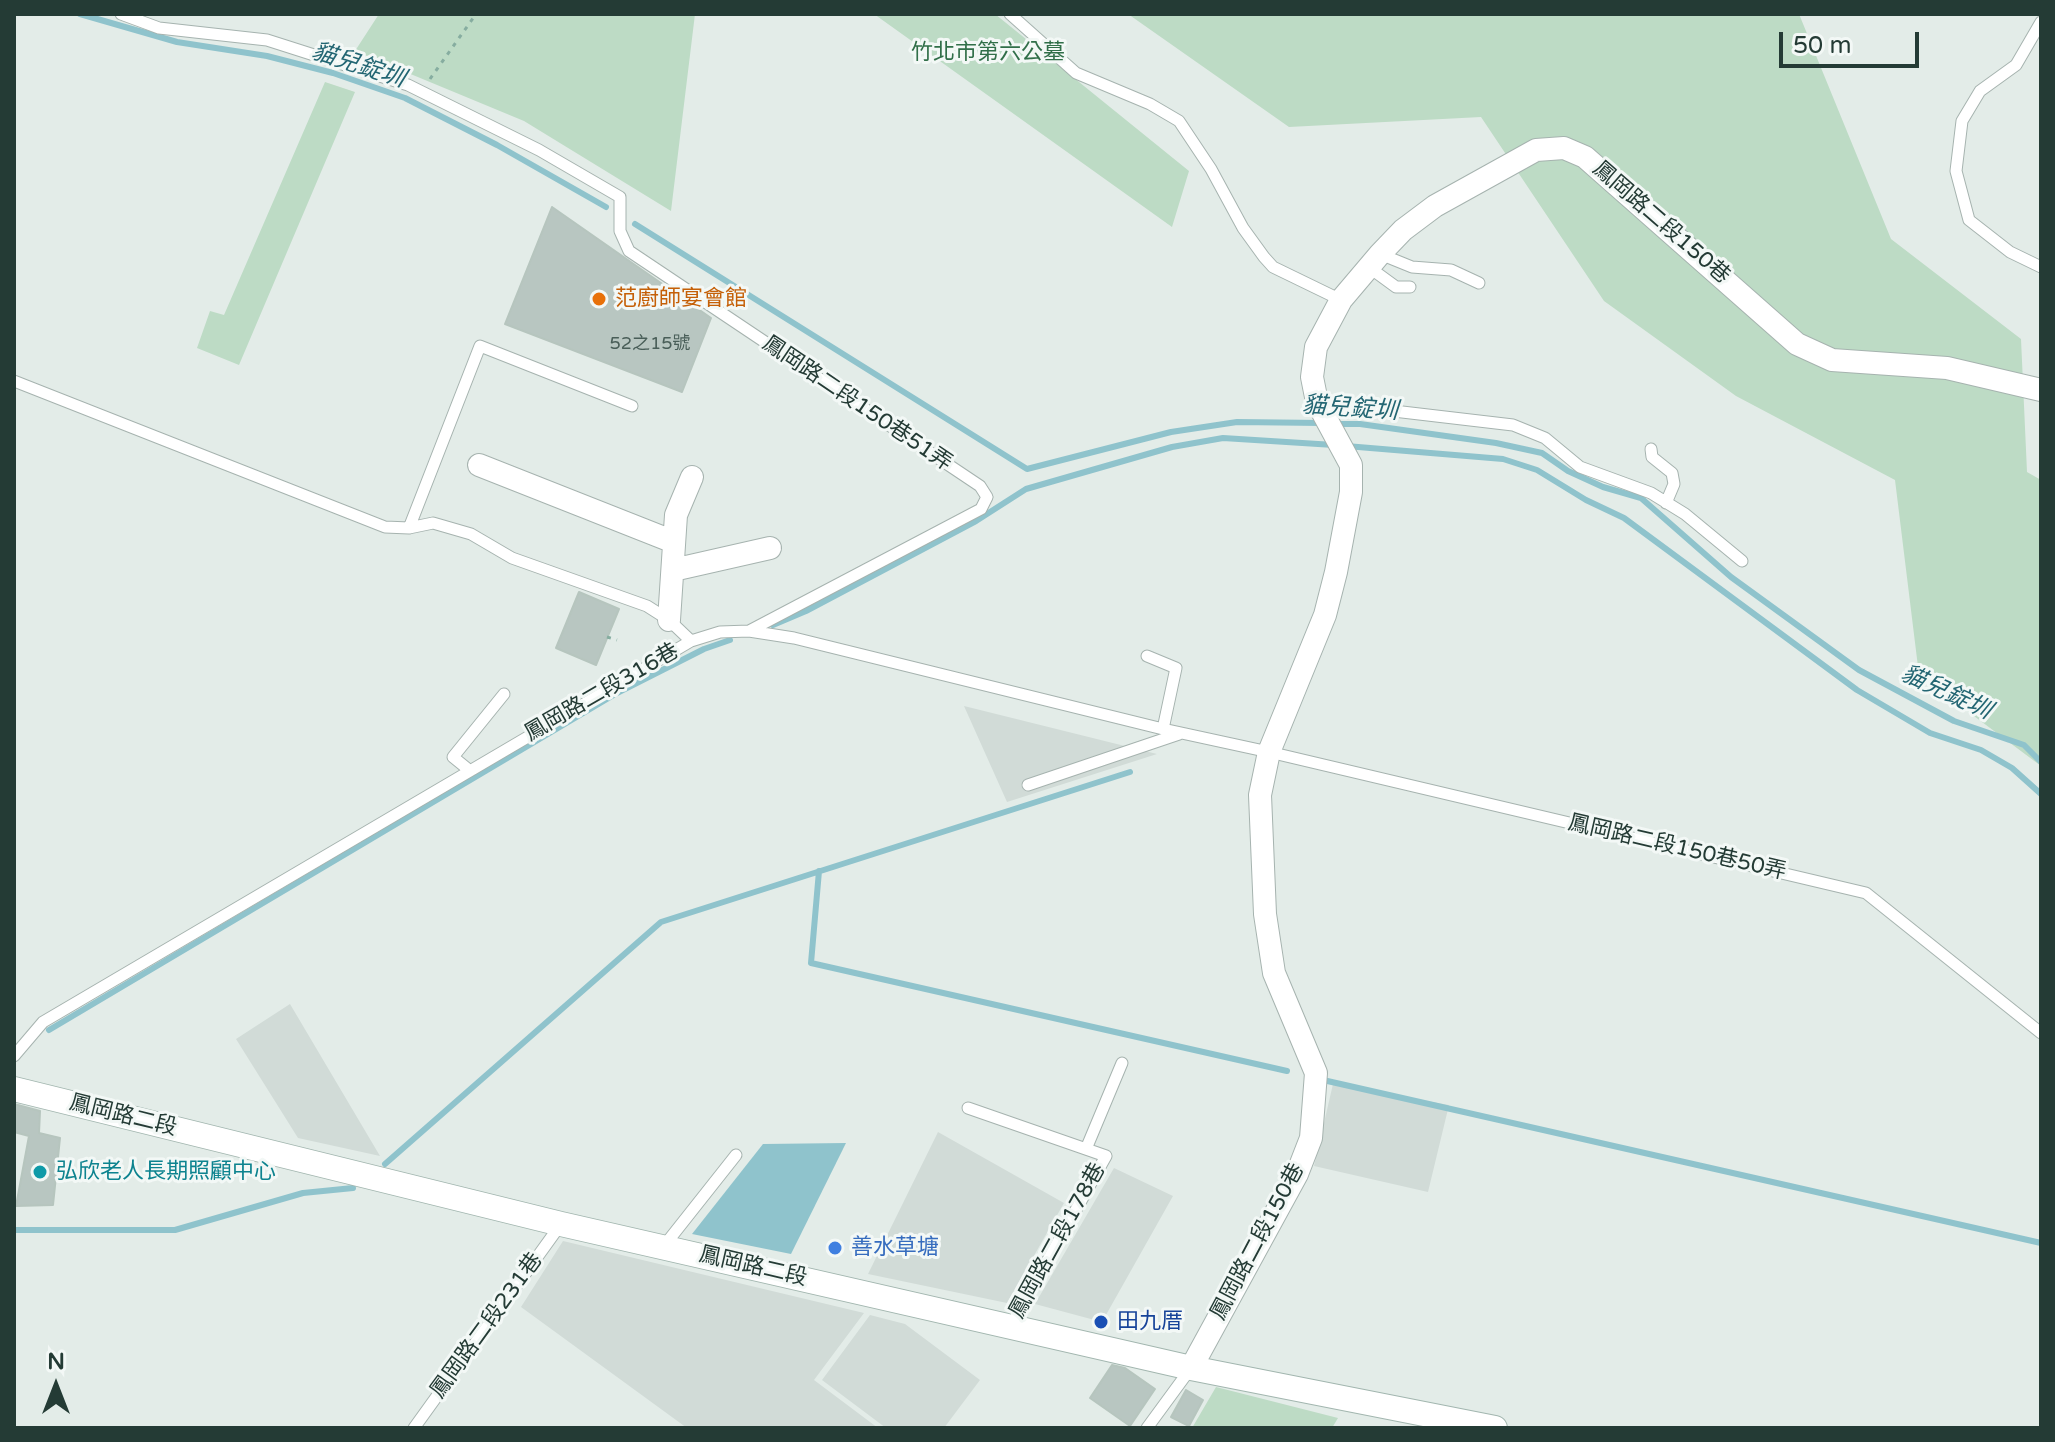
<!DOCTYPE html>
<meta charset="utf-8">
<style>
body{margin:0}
#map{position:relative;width:2055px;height:1442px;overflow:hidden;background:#e3ece8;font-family:"Varela Round",sans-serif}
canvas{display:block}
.frame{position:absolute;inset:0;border:16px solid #243b35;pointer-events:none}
.north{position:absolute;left:16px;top:1346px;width:80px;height:80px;-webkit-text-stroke:6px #f3f8f6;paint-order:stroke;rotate:0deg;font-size:22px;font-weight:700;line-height:32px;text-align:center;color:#243b35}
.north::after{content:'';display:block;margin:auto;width:28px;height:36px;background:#243b35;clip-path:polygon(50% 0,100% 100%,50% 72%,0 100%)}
.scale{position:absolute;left:1779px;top:32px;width:140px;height:36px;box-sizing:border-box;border:4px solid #243b35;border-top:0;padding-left:10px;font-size:24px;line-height:28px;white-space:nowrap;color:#243b35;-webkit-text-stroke:6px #f3f8f6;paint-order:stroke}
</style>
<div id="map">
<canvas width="2055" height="1442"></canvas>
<div class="frame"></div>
<div class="north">N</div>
<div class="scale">50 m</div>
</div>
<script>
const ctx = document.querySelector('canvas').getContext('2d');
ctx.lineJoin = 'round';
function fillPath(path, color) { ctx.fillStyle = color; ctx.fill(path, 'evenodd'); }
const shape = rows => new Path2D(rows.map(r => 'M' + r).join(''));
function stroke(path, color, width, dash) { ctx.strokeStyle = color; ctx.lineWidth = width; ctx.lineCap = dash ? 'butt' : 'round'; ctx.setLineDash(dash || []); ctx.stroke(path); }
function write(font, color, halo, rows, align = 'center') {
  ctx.font = font + ' "Varela Round","Noto Sans TC",sans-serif'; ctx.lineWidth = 6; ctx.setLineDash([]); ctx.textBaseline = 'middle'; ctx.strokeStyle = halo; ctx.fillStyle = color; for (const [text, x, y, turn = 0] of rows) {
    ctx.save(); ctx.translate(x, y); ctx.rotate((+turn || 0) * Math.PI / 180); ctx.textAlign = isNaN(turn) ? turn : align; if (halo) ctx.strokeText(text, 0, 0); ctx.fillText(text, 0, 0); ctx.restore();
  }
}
fillPath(shape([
 [964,706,1157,754,1007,802],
 [290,1004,380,1156,298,1138,236,1039],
 [1333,1084,1449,1105,1428,1192,1314,1166],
 [938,1132,1064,1203,1007,1303,868,1274],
 [1114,1168,1173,1196,1102,1322,1035,1304],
 [563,1241,864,1313,814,1380,878,1428,687,1428,521,1307],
 [870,1315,905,1324,980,1380,944,1428,886,1428,822,1380]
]), '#d1dbd7');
fillPath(shape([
 [379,14,695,14,671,211,524,121,355,51],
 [874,14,995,14,1189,171,1172,227],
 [1128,14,1799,14,1891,239,2021,339,2027,472,2041,480,2041,766,1919,675,1895,480,1736,396,1604,301,1481,117,1289,127],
 [325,82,355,92,239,365,197,348,210,311,224,315],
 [1216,1387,1338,1418,1332,1428,1192,1428]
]), '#bddbc5');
fillPath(shape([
 [846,1143,791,1254,692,1234,763,1144]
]), '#8fc3cc');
stroke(shape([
 [80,14,177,42,267,56,333,73,405,98,497,145,606,207],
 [635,224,1027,469,1171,432,1237,422,1322,423],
 [1333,424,1360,424,1496,443,1542,453,1568,471,1603,487,1641,498,1731,577,1859,670,1954,721,2024,745,2041,762],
 [1346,446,1503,459,1537,470,1586,500,1624,518,1857,690,1930,733,1981,750,2012,768,2041,794],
 [773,625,806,611,976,521,1026,489,1172,447,1223,438,1334,445],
 [819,871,811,963,1287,1071],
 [49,1030,617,693,704,649,730,640],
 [1323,1080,2041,1243],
 [385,1164,661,922,1130,772],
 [14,1230,175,1230,303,1193,353,1188]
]), '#8fc3cc', 6);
const building = shape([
 [552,207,711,318,682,392,505,324,552,207],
 [579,592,619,609,596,665,556,648,579,592],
 [14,1104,40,1111,39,1133,60,1138,53,1205,16,1206,29,1136,14,1132,14,1104],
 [1112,1365,1125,1368,1155,1389,1130,1426,1090,1398,1112,1365],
 [1186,1390,1203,1400,1189,1426,1171,1417,1186,1390]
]);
fillPath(building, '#b8c6c1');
stroke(building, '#b6c5be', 2);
const lane = shape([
 [1010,14,1076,73,1150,104,1179,121,1211,169,1243,228,1264,257,1273,267,1341,300],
 [2041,22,2016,65,1980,91,1962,121,1956,171,1969,220,2010,252,2041,267],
 [1380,254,1412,267,1451,270,1479,283],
 [1370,268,1396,287,1410,287],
 [14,381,385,527,409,528,433,523,471,534,512,558,647,606,669,620,691,641],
 [1317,402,1513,425,1545,438,1580,467,1651,493,1685,514,1742,561],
 [1651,449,1652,457,1672,473,1674,484,1666,503],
 [409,528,480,346,632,406],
 [749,631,794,638,1163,729,1269,752,1866,893,2041,1033],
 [1147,656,1176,668,1163,729],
 [469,770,453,757,504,694],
 [1028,785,1179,734],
 [14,1056,43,1022,691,641,720,632,749,631,981,509,987,497,980,486,629,251,620,231,620,197,539,150,408,85,267,40,159,28,121,14],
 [968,1108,1106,1156,1011,1326],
 [1086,1149,1122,1063],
 [664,1246,736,1155],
 [414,1428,561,1224],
 [1147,1428,1191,1368]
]);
const street = shape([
 [479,465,674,542],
 [673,570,770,548],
 [669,620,676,515,692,477],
 [1191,1368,1297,1174,1311,1138,1316,1073,1274,973,1265,914,1260,795,1269,752,1325,615,1336,572,1351,492,1351,465,1317,402,1312,377,1316,347,1341,300,1380,254,1403,230,1435,206,1536,150,1564,148,1585,157,1797,344,1832,360,1947,368,2041,390]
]);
const secondary = shape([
 [14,1089,561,1224,1191,1368,1495,1428]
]);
stroke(lane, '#a6b3af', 13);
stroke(street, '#a6b3af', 24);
stroke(secondary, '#a2b6af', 26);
stroke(shape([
 [430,79,476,14],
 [607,637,617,640]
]), '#86ada0', 3, [4, 6]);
stroke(lane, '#fff', 11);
stroke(street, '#fff', 22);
stroke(secondary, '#fff', 24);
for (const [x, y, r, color] of [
 [599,299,8,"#e8710a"],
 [40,1172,8,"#0f9aa8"],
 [835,1248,8,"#3f7fe0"],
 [1101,1322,8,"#1a4fb4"]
]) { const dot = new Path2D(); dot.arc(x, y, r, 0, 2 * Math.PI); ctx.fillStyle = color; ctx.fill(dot); stroke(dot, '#f3f8f6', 3); }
write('18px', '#495e58', null, [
 ["52之15號",650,344]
]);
write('22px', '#316f49', '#f3f8f6', [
 ["竹北市第六公墓",988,53]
]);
write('22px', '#243b35', '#f3f8f6', [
 ["鳳岡路二段150巷",1661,223,41],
 ["鳳岡路二段150巷51弄",857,404,34],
 ["鳳岡路二段316巷",602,693,-30],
 ["鳳岡路二段150巷50弄",1677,848,13],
 ["鳳岡路二段",123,1116,14],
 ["鳳岡路二段178巷",1058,1241,-61],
 ["鳳岡路二段150巷",1258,1242,-62],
 ["鳳岡路二段",753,1267,13],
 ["鳳岡路二段231巷",487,1326,-54]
]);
write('22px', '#c56008', '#f3f8f6', [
 ["范廚師宴會館",615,299]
], 'left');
write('22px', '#0d838f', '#f3f8f6', [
 ["弘欣老人長期照顧中心",56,1172]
], 'left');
write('22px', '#366cbe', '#f3f8f6', [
 ["善水草塘",851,1248]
], 'left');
write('22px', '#164399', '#f3f8f6', [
 ["田九厝",1117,1322]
], 'left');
write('italic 24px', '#236673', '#f3f8f6', [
 ["貓兒錠圳",358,66,18],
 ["貓兒錠圳",1350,409,4],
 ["貓兒錠圳",1946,693,25]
]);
</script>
